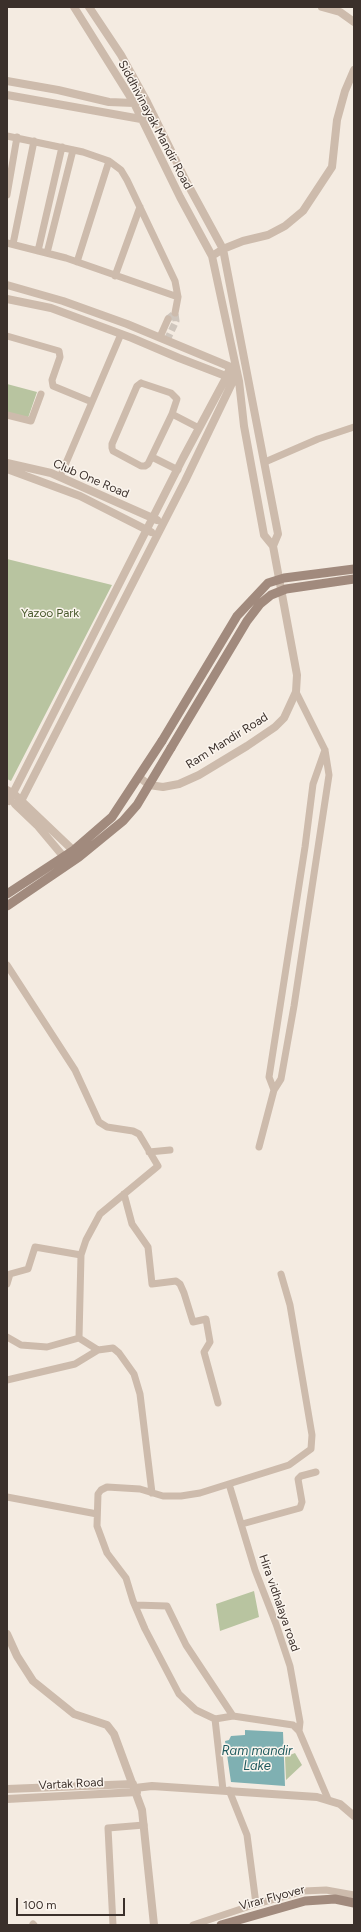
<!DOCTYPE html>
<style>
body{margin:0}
#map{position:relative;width:361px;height:1932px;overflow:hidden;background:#f4ebe1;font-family:Figtree,sans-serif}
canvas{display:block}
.frame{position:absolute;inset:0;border:8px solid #3b302b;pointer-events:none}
.scale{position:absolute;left:16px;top:1898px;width:109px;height:18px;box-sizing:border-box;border:2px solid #3b302b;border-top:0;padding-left:5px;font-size:12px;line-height:14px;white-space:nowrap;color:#3b302b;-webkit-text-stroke:3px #fbf5ee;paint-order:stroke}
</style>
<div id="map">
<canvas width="361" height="1932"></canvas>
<div class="frame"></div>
<div class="scale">100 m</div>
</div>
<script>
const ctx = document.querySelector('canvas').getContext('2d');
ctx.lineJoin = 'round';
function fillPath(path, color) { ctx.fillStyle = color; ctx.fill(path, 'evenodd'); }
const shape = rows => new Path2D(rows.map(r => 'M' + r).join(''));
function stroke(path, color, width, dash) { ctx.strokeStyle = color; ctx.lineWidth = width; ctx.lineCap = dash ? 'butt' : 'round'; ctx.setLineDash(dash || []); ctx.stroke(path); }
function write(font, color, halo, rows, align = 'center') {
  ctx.font = font + ' Figtree,sans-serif'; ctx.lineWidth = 3; ctx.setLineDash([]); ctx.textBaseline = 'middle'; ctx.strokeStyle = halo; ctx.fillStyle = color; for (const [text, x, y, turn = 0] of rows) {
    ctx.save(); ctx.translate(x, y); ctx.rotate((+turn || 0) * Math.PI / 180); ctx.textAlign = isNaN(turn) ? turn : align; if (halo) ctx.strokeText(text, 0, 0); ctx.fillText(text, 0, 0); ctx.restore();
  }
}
fillPath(shape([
 [7,384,37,392,28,418,7,412],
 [7,559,112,585,11,781,7,779],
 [254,1591,259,1617,220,1631,216,1604],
 [295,1753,302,1765,286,1780,285,1757]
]), '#b8c4a0');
fillPath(shape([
 [245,1730,283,1732,285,1786,231,1782,225,1741,229,1740,231,1736,245,1735]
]), '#7fb0b2');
stroke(shape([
 [167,340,176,321,175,313,168,319]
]), '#cfc6bd', 7, [7, 3.5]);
stroke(shape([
 [7,136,83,152,109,161,121,170,127,180,175,281,178,297,175,313],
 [7,195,17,137],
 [7,243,66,258,178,297],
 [13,244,34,141],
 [38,251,62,147],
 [47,253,73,150],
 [77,262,109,161],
 [115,276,140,207],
 [7,336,59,351,60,357,52,380,53,386,92,402],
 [160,337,168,319],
 [141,383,171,393,177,399,172,414,148,464,145,466,141,466,113,451,112,448,112,444,137,386,141,383],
 [172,414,199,428],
 [7,415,31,421,41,394],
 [152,457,178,470],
 [265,462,318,439,354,427],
 [60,477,121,334],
 [7,965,75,1070,99,1122,107,1127,133,1131,139,1134,158,1166,100,1214,86,1240,81,1255,79,1338,98,1350],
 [274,1090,269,1077,305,847,313,784,325,750],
 [259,1147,274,1090,281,1079,294,1006,329,775,325,750,296,692],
 [149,1152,170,1150],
 [124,1194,132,1224,148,1247,152,1284,176,1281,180,1284,184,1293,193,1322,206,1319,210,1342,204,1352,218,1403],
 [281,1274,290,1305,312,1435,311,1449,289,1465,200,1493,181,1496,163,1496,140,1489,107,1487,101,1490,98,1494,97,1526,107,1553,126,1578,133,1601,145,1629,179,1694,196,1710,215,1719,233,1716,293,1725,299,1731,328,1799],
 [7,1284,10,1274,28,1269,35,1247,81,1255],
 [7,1337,21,1345,47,1347,79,1338],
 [7,1380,75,1364,98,1350,113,1348,119,1353,134,1374,140,1394,152,1493],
 [229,1484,255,1570,276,1624,290,1666,300,1722,299,1731],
 [7,1497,97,1514],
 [242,1524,300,1508,302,1502,298,1479,301,1476,316,1472],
 [135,1605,167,1606,186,1645,233,1716],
 [215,1719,223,1790],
 [229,1790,247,1835,256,1904],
 [33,1924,34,1925],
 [113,1925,108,1828,144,1825],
 [193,1925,256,1904,304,1891,326,1890,354,1895]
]), '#cdbbac', 7);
stroke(shape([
 [74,7,134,103,180,197,212,256,239,381,244,426,264,535,273,546],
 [89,7,121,55,147,102,186,181,223,249,278,534,273,546,297,675,296,692,284,718,275,727,247,746,199,775,179,784,163,787,149,785,139,777],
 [322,7,340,12,354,22],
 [7,81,58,90,109,102,134,103,147,102],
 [7,95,141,119,154,116],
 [212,256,223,249,243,241,268,235,285,226,303,211,332,167,337,120,345,91,354,70],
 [7,285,63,301,127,324,233,368],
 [7,299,51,308,132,338,179,358,231,378],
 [7,463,51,473,157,520],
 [7,469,80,496,151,532],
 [7,790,14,794,77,854],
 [9,801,183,458,227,376,230,367],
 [15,804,37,825,68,862],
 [18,807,185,481,234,379,235,369],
 [7,1634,17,1656,33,1681,74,1714,107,1725,114,1734,142,1810,154,1925],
 [135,1788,152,1786,317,1797,340,1804,354,1816],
 [7,1789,133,1784],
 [7,1799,137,1792]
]), '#cdbbac', 8);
stroke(shape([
 [7,894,74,850,112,817,162,741],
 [7,906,79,857,123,821,137,805,171,748],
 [221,1925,305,1901,335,1899,354,1903]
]), '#a18a7d', 9);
stroke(shape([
 [162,741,237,616,268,583,284,578,354,569],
 [171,748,247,621,260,604,271,595,286,589,354,579]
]), '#a18a7d', 9);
write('12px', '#3b302b', '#fbf5ee', [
 ["Siddhivinayak Mandir Road",155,125,62],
 ["Club One Road",91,479,23],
 ["Ram Mandir Road",227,741,-32],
 ["Hira vidhalaya road",279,1603,71],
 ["Vartak Road",71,1784,-3],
 ["Virar Flyover",272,1898,-15]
]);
write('12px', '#4a5a2e', '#fbf5ee', [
 ["Yazoo Park",50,613]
]);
write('italic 13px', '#1f5a5e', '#fbf5ee', [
 ["Ram mandir",257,1751],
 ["Lake",257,1766]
]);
</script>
